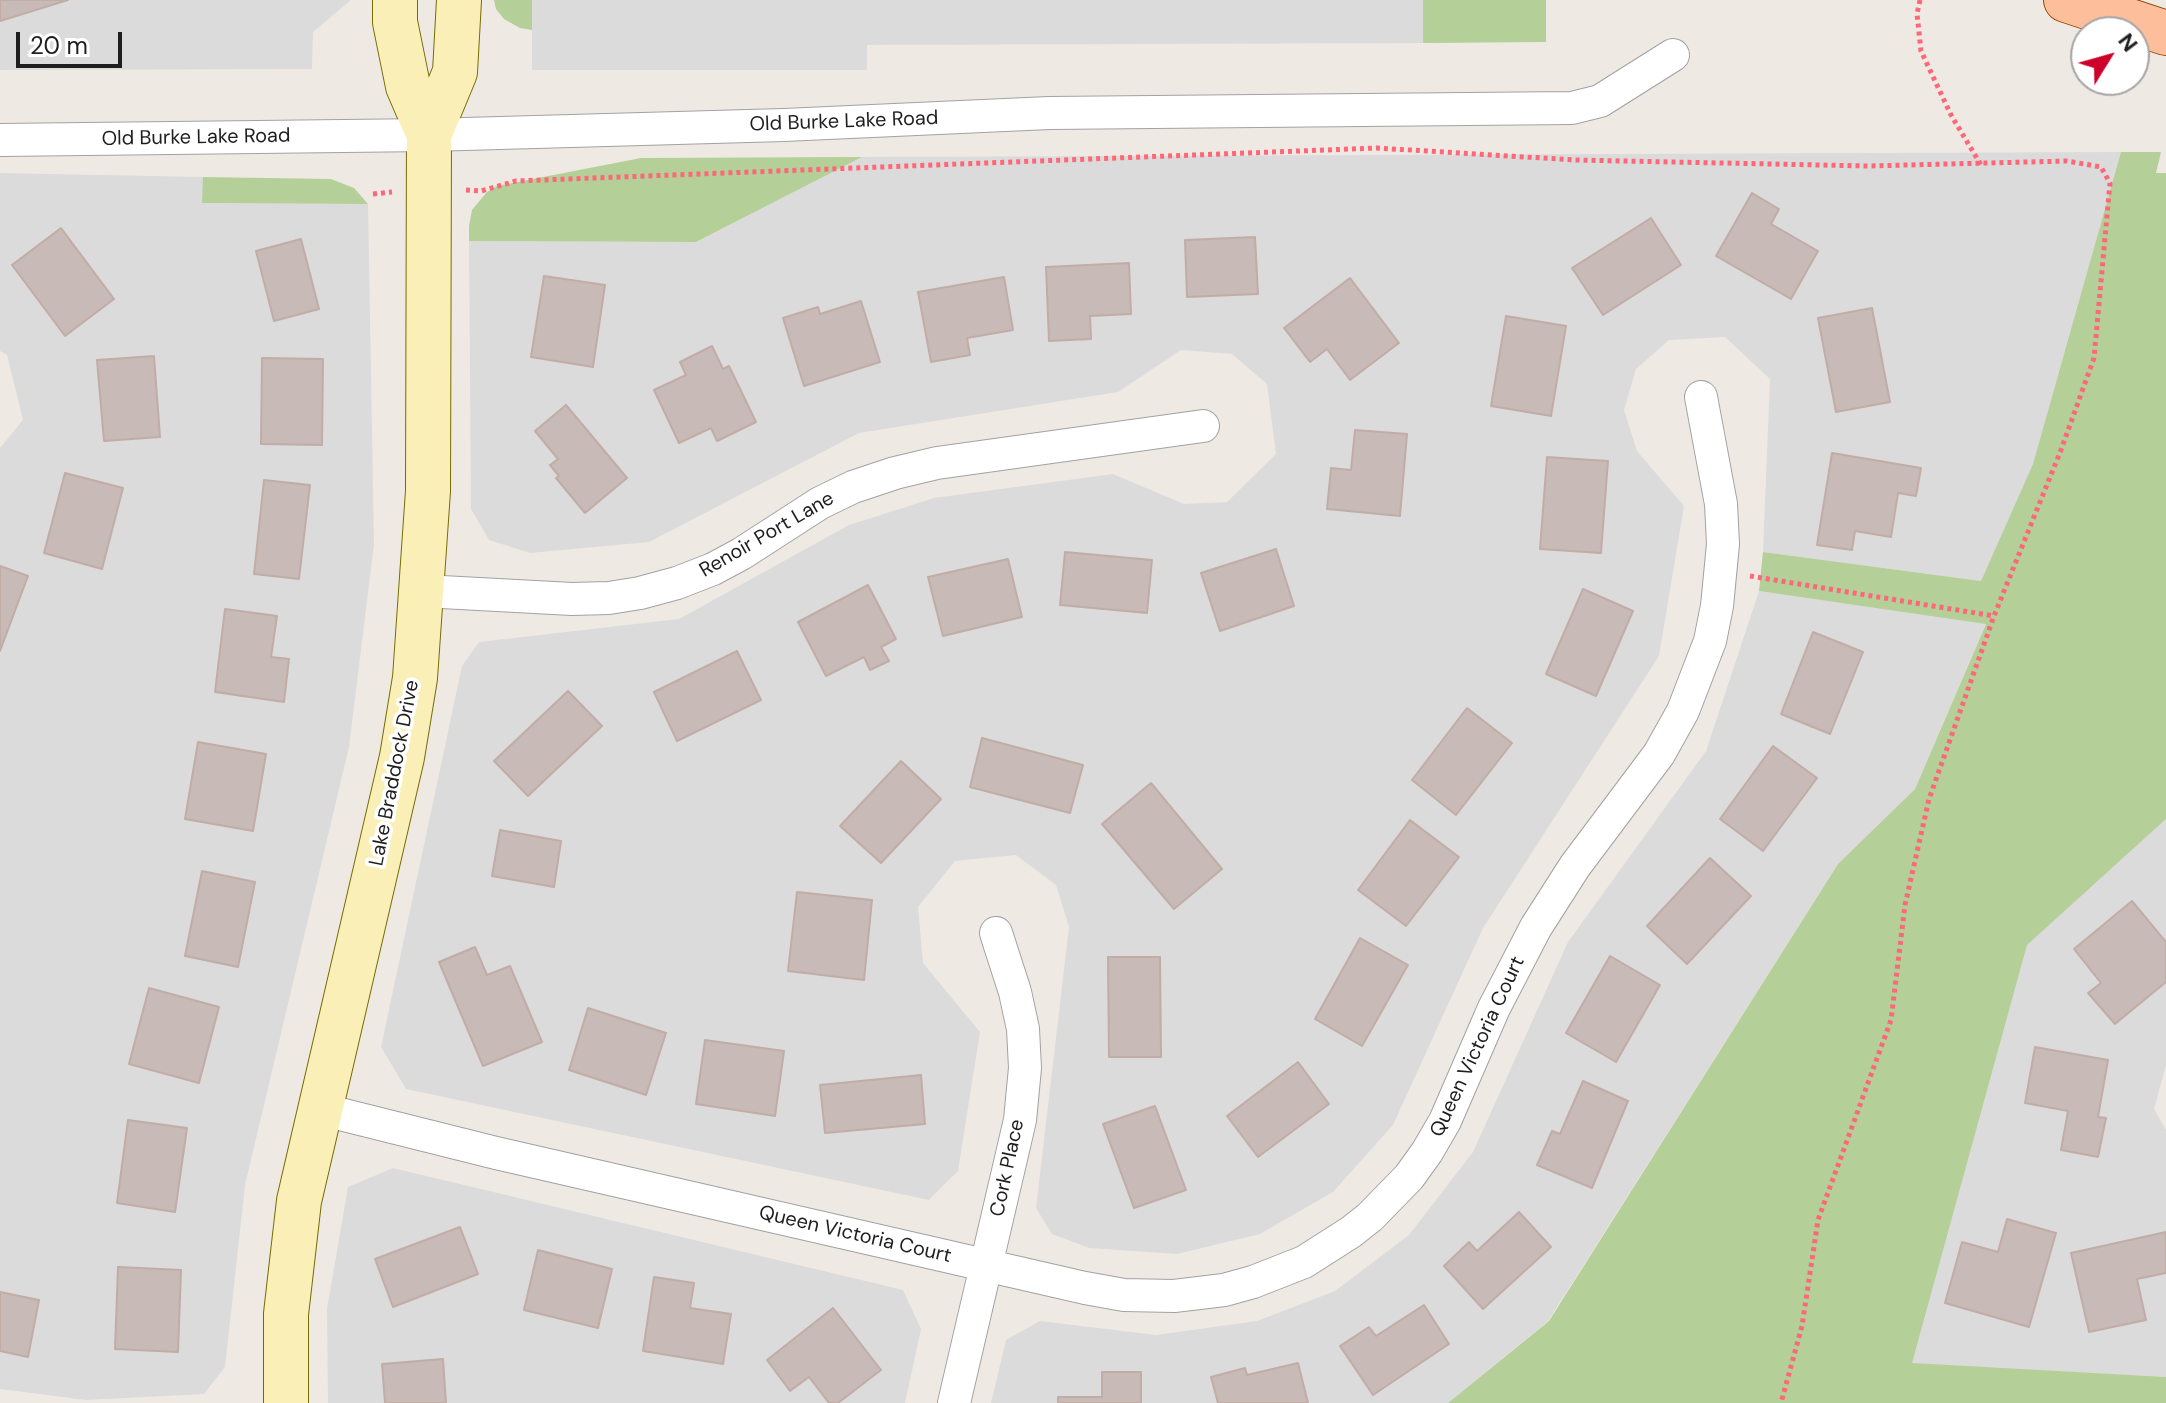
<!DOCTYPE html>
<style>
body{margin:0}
#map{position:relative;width:2166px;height:1403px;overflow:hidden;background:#efe9e4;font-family:"DM Sans",sans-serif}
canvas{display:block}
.north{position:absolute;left:2070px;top:16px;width:80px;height:80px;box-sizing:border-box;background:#fff;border:2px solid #a5a5a5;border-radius:50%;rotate:53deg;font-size:22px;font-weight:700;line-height:32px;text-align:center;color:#1e1e1e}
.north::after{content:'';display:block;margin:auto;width:28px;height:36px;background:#cc002a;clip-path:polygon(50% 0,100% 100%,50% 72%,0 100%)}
.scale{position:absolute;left:16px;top:32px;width:106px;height:36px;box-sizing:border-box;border:4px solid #1e1e1e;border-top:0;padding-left:10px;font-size:24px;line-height:28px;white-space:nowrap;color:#1e1e1e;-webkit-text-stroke:6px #fff;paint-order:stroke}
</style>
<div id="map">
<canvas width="2166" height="1403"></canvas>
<div class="north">N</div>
<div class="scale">20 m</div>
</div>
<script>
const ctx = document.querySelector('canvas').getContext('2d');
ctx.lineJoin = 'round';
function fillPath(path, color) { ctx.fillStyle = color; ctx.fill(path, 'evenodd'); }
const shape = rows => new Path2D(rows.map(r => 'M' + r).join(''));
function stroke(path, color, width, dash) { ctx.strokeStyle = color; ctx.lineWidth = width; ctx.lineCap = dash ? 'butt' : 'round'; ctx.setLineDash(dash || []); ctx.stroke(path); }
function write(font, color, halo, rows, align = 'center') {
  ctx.font = font + ' "DM Sans",sans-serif'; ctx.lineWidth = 7; ctx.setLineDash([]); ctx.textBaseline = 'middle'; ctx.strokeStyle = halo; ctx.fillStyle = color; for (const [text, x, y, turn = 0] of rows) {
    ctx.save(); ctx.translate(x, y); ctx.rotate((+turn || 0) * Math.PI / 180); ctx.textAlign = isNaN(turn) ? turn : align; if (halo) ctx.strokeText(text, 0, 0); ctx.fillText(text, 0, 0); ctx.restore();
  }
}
fillPath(shape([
 [0,0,351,0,313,32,312,69,0,70],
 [532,0,1423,0,1423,43,867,45,867,70,532,70],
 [2121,152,2033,465,1981,581,1763,552,1770,379,1725,337,1669,340,1636,369,1624,410,1637,451,1684,506,1659,656,1483,928,1393,1125,1333,1192,1260,1234,1177,1254,1089,1248,1052,1234,1036,1208,1069,927,1056,885,1016,855,955,861,918,907,923,963,980,1032,958,1171,929,1200,406,1089,381,1047,462,666,479,642,679,619,849,525,934,498,1113,474,1184,504,1227,502,1276,454,1267,384,1232,354,1181,350,1118,392,859,433,649,542,530,553,489,540,471,509,469,241,696,242,862,157],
 [0,173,203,177,203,203,368,204,374,544,349,747,245,1185,225,1367,204,1394,86,1400,0,1389,0,448,23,420,7,355,0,351],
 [1759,591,1986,623,1915,789,1838,864,1548,1321,1448,1403,991,1403,1006,1340,1040,1321,1156,1335,1257,1321,1335,1291,1409,1235,1473,1152,1568,942,1706,751],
 [2166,819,2166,1065,2154,1109,2166,1130,2166,1377,1911,1364,2027,944],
 [393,1168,903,1290,921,1329,905,1403,328,1403,327,1309,348,1187]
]), '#dcdbdb');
fillPath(shape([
 [494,0,532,0,532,30,520,28,504,19,496,9],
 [1423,0,1546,0,1546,42,1423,43],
 [2121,152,2161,152,2156,173,2166,173,2166,819,2027,945,1912,1363,2166,1377,2166,1403,1448,1403,1549,1321,1838,864,1915,789,1986,624,1759,591,1763,552,1981,581,2033,464],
 [862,157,696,242,469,241,469,226,472,210,487,192,497,186,641,158],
 [203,177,331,179,354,188,368,204,202,203]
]), '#b4cf98');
const building = shape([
 [0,0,68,0,0,21,0,0],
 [1752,193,1779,209,1771,224,1818,251,1791,299,1716,256,1752,193],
 [1651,218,1681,265,1603,315,1572,268,1651,218],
 [61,228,114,299,65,336,12,265,61,228],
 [1255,237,1258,294,1187,297,1185,240,1255,237],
 [301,239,319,309,274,321,256,251,301,239],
 [1129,263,1131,314,1090,316,1091,339,1049,341,1046,267,1129,263],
 [544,276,605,285,593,367,531,357,544,276],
 [1004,277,1013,330,967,338,970,355,931,362,918,292,1004,277],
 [1350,278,1399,343,1350,380,1327,349,1310,362,1284,328,1350,278],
 [861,301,880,362,804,386,783,318,818,307,820,314,861,301],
 [1872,308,1890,402,1836,412,1818,318,1872,308],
 [1506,316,1566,326,1551,416,1491,406,1506,316],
 [712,346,723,369,729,366,756,422,717,441,711,428,679,443,654,390,686,375,680,362,712,346],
 [154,356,160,437,104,441,97,360,154,356],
 [262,358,323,359,322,445,261,444,262,358],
 [566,405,627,478,585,513,556,478,559,476,550,465,558,459,535,431,566,405],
 [1355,430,1407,434,1400,516,1327,509,1331,468,1351,470,1355,430],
 [1832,453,1921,468,1916,496,1898,493,1891,537,1855,531,1852,550,1817,545,1832,453],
 [1547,457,1608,461,1601,553,1540,549,1547,457],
 [65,473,123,488,102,569,44,553,65,473],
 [264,480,310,485,299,579,254,574,264,480],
 [1276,549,1294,606,1220,631,1201,573,1276,549],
 [1065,552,1152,560,1147,613,1060,605,1065,552],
 [1008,559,1022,617,943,636,928,577,1008,559],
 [0,566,28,576,0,651,0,566],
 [868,585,896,639,881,647,889,661,870,670,864,657,826,676,798,622,868,585],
 [1583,589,1633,611,1596,696,1546,674,1583,589],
 [225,609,277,616,271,657,289,659,284,702,215,692,225,609],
 [1813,632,1863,652,1830,734,1781,714,1813,632],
 [737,651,761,700,677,741,654,692,737,651],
 [568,691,602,726,528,796,494,761,568,691],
 [1467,708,1512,743,1456,815,1412,780,1467,708],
 [982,738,1083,765,1070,813,970,787,982,738],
 [198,742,266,754,253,831,185,819,198,742],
 [1773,746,1817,778,1763,851,1720,819,1773,746],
 [901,761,941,799,881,863,840,826,901,761],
 [1151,783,1222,869,1174,909,1102,824,1151,783],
 [1410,820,1459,857,1406,926,1358,890,1410,820],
 [500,830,561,841,554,887,492,876,500,830],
 [1710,858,1751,896,1687,964,1647,926,1710,858],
 [202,871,255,882,238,967,185,956,202,871],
 [797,892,872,900,864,980,788,971,797,892],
 [2132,901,2166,942,2166,982,2115,1024,2088,993,2101,983,2074,949,2132,901],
 [1360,938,1408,965,1362,1046,1315,1019,1360,938],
 [475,947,487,975,510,966,542,1042,483,1066,439,962,475,947],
 [1610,956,1660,985,1616,1062,1566,1033,1610,956],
 [1108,957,1160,957,1161,1057,1109,1057,1108,957],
 [149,988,219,1007,199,1083,129,1064,149,988],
 [588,1008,666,1033,646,1095,569,1070,588,1008],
 [705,1040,784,1051,775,1116,696,1104,705,1040],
 [2035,1047,2108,1060,2098,1117,2106,1118,2098,1157,2061,1150,2068,1111,2025,1103,2035,1047],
 [1298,1062,1329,1104,1258,1157,1227,1116,1298,1062],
 [921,1075,925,1124,825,1133,820,1085,921,1075],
 [1583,1081,1628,1101,1592,1188,1537,1165,1552,1131,1560,1134,1583,1081],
 [1155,1106,1186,1190,1134,1208,1103,1124,1155,1106],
 [128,1120,187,1128,175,1212,117,1203,128,1120],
 [1519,1212,1551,1247,1483,1309,1444,1266,1469,1242,1477,1251,1519,1212],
 [2007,1219,2056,1233,2029,1327,1945,1303,1962,1242,1998,1252,2007,1219],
 [460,1227,478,1274,393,1307,375,1259,460,1227],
 [2166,1232,2166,1273,2137,1279,2146,1320,2089,1332,2071,1253,2166,1232],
 [538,1250,612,1269,598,1328,524,1310,538,1250],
 [118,1267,181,1270,178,1352,115,1349,118,1267],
 [654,1277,694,1283,690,1308,731,1314,723,1364,643,1351,654,1277],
 [0,1292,39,1300,28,1357,0,1351,0,1292],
 [1424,1305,1449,1344,1373,1395,1340,1346,1369,1327,1376,1336,1424,1305],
 [833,1308,881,1370,838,1403,829,1403,809,1377,790,1391,767,1360,833,1308],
 [443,1359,446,1403,385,1403,382,1364,443,1359],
 [1298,1363,1308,1403,1218,1403,1211,1377,1245,1368,1247,1375,1298,1363],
 [1102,1372,1141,1372,1141,1403,1058,1403,1058,1397,1102,1397,1102,1372]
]);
fillPath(building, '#c7bab7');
stroke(building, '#c1aca6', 2);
const street = shape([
 [0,140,429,135,784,125,1049,113,1572,108,1600,101,1673,55],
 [423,591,572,599,609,598,640,593,677,583,713,569,741,554,820,503,853,487,895,473,937,463,1203,426],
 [320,1109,496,1153,1085,1288,1124,1295,1174,1296,1224,1290,1253,1282,1304,1262,1351,1232,1370,1217,1409,1177,1427,1152,1445,1121,1494,1008,1536,927,1575,866,1659,754,1683,711,1710,641,1717,606,1723,544,1721,504,1701,397],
 [954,1403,1020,1120,1025,1068,1023,1029,1015,992,996,933]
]);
const secondary = shape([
 [395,0,395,22,408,86,429,135],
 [286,1403,286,1314,299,1201,402,757,415,678,428,491,429,135,455,72,459,0]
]);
const primary = shape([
 [2066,0,2166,33]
]);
stroke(street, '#a2a2a2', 34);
stroke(secondary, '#776c03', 46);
stroke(primary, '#984600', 46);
stroke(shape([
 [1920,0,1917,14,1921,51,1951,115,1981,165],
 [466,190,481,191,516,181,1377,148,1575,160,1868,166,2067,161,2101,167,2110,183,2094,358,2061,450,1994,616,1929,799,1905,905,1891,1020,1818,1220,1802,1326,1781,1403],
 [373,194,392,192],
 [1750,576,1994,616]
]), '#fc6878', 5, [4, 4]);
stroke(street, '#fff', 32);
stroke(secondary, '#faf0b7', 44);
stroke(primary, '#fdbf9b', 44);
write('20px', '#1e1e1e', '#fff', [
 ["Old Burke Lake Road",844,122,-2],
 ["Old Burke Lake Road",196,138,-1],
 ["Renoir Port Lane",767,535,-30],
 ["Lake Braddock Drive",395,773,-79],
 ["Queen Victoria Court",1478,1047,-65],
 ["Cork Place",1008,1168,-78],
 ["Queen Victoria Court",855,1235,13]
]);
</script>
